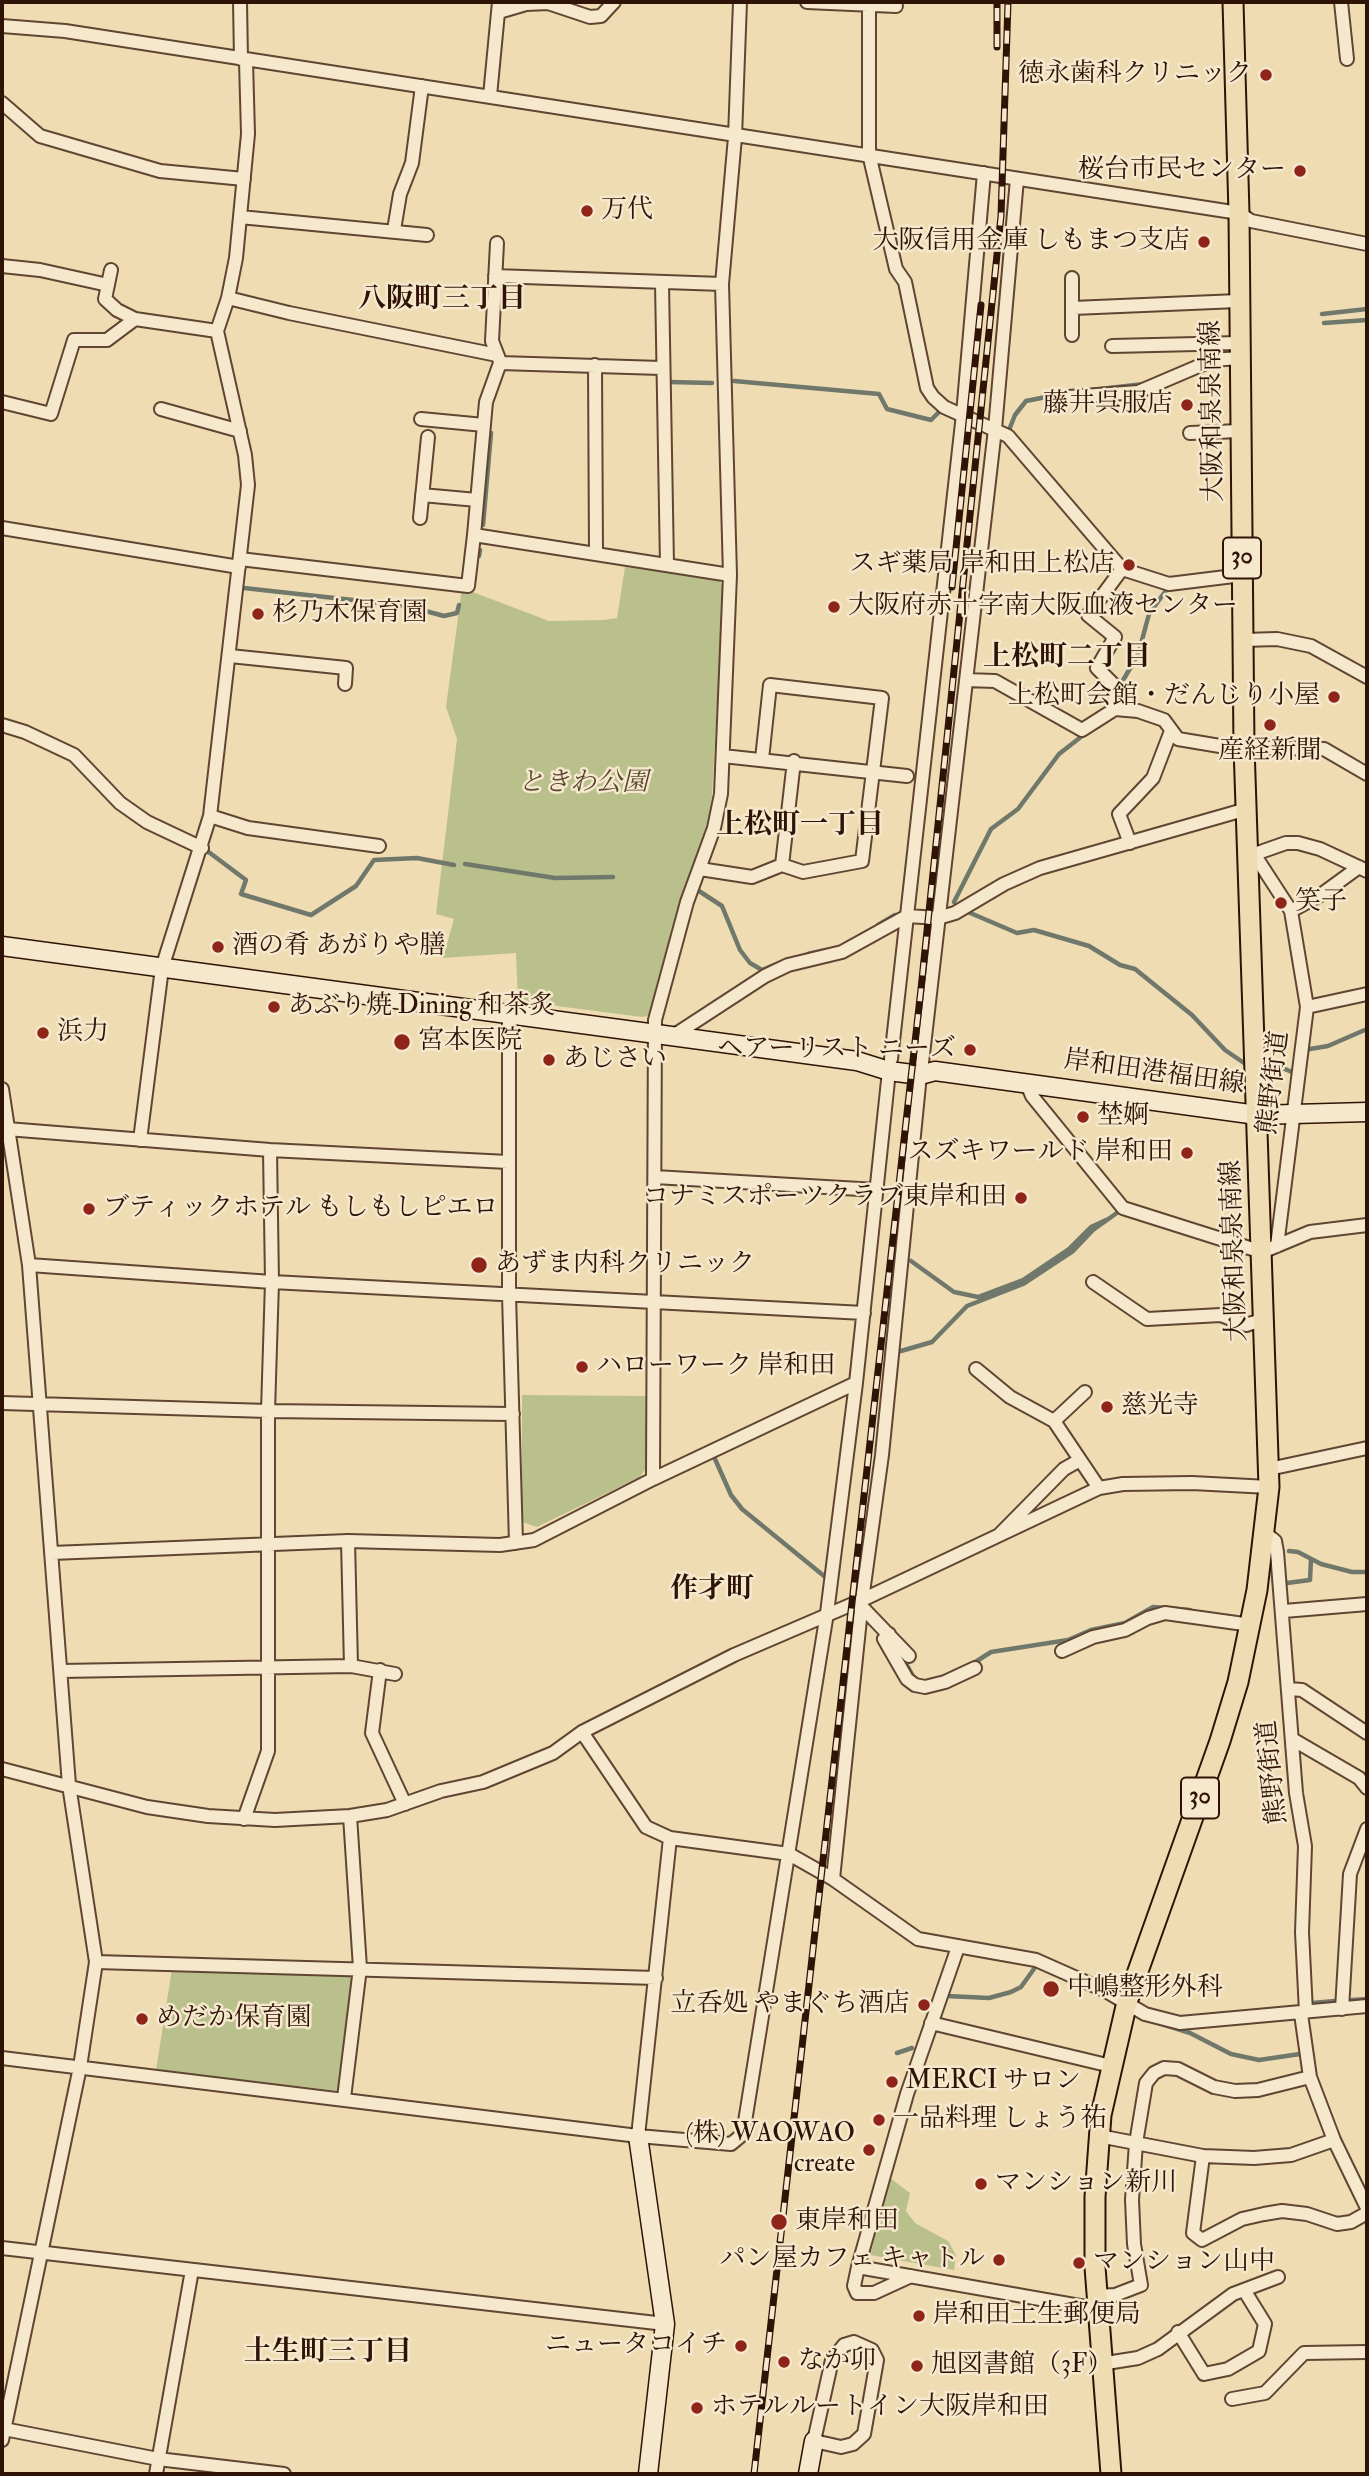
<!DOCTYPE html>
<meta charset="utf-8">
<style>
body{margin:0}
#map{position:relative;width:1369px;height:2476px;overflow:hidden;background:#f0dcb2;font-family:"IM FELL Double Pica",serif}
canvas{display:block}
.frame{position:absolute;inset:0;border:4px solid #301307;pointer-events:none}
</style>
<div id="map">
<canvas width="1369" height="2476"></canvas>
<div class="frame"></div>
</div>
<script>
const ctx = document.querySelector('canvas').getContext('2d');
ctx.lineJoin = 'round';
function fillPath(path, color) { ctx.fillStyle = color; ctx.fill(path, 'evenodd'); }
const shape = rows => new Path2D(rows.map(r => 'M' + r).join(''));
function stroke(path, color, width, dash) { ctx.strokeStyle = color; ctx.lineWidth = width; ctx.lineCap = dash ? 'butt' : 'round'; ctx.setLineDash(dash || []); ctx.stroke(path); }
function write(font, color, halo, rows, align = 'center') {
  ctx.font = font + ' "IM FELL Double Pica","Noto Serif JP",serif'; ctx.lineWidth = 5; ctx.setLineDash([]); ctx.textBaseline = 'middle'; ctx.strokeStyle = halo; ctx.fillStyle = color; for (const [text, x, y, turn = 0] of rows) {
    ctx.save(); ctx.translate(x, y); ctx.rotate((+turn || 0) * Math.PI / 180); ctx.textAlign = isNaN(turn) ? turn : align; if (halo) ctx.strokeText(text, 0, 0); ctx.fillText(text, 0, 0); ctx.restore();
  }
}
fillPath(shape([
 [625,567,718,579,724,588,711,812,677,909,648,1016,642,1017,518,1001,516,953,443,958,454,919,436,914,457,739,446,707,462,588,549,621,604,620,617,618],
 [522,1395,647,1396,647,1467,640,1477,537,1527,522,1522],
 [172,1969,356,1975,340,2091,156,2070],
 [890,2178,910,2193,906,2211,915,2223,948,2241,956,2255,954,2270,870,2255]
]), '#bac08c');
stroke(shape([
 [1322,314,1367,309],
 [1324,323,1367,320],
 [734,381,879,394,887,409,931,420,941,410],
 [669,382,712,383],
 [1100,389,1144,384],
 [1009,430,1015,415,1026,401,1071,392],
 [483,525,491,433],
 [479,556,480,550],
 [244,588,407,606,444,616,457,613,459,605],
 [1119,687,1138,655,1149,614,1167,589],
 [206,850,246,880,241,894,311,915,356,886,374,860,417,858,454,865],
 [465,864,555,878,613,877],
 [699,891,722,906,740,950,750,963,762,970,779,963],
 [954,902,991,829,1018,809,1059,754,1086,733],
 [968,912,1017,933,1034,930,1089,946,1120,965,1135,969,1192,1015,1225,1050,1247,1065],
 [878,925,895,915],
 [808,954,826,950],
 [1304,1050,1328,1046,1367,1029],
 [1265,1065,1276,1065,1294,1073],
 [911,1261,954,1292,978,1297,1023,1280,1069,1249,1091,1227,1106,1220],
 [901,1351,932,1342,967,1306,1023,1284,1073,1251,1093,1230,1121,1210],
 [715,1459,731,1495,742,1509,824,1576],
 [1289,1551,1298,1552,1321,1564,1352,1572,1367,1572],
 [1287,1583,1310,1580,1311,1559],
 [903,1658,914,1678],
 [969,1666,991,1652,1068,1640,1091,1630,1125,1623,1153,1607,1190,1610],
 [947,1996,989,1998,1011,1992,1021,1987,1036,1966,1041,1968],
 [1352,2000,1367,1999],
 [1312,2003,1335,2001],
 [1159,2023,1190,2033,1231,2054,1259,2060,1300,2054],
 [897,2053,912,2048]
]), '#70786b', 4.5);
const street = shape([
 [240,2,241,59],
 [807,2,896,6],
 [1341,2,1347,59],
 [869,7,869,154,896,269,905,282,927,388,933,397,944,407,1008,436,1122,569,1169,584,1242,575],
 [499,12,526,4,548,3,590,17,601,16,614,2],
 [2,26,65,31,1239,213,1251,221,1367,244],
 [490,96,499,2],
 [2,103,40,136,160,171,244,179],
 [240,217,427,235],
 [394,230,400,194,412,163,422,86],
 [497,243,492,341,499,359],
 [2,266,40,270,108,285],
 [111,270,105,299,117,310,135,319,217,331],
 [495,276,722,284],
 [1072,278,1072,335],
 [662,283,667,565],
 [228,298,289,313,497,355],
 [1073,308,1238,301],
 [1112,346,1239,343],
 [595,365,596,554],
 [661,368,500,363,486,402,474,535,730,575],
 [1069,397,1138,392,1213,360,1239,358],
 [2,402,51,414,74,340,107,340,135,319],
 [161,409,240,431],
 [421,419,484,425],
 [1190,433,1240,431],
 [422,495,477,500],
 [420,518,428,437],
 [2,528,239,567],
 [240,559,468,586,474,535],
 [1244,640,1277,639,1311,646,1367,677],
 [230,656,346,668,345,684],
 [966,680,995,681,1082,730,1115,709,1138,711,1164,720,1178,739,1226,747,1324,749,1367,774],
 [1115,709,1114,685,1097,668,1115,637,1088,615,1122,569],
 [2,725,25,732,74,755,120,803,147,822,202,848],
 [723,756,907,776],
 [210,816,248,828,379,846],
 [1130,843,1119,814,1153,778,1171,731],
 [1254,854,1291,911,1307,1007,1277,1246],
 [1249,856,1286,843,1298,843,1320,849,1367,871],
 [782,865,794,761],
 [700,869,752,877,782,865,803,872,862,861,882,698,770,685,762,759],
 [1291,911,1322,894,1359,867],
 [1307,1007,1367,994],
 [509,1013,509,1295,516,1543],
 [673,1036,765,976,788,965,842,952,907,916,938,918,955,913,1004,884,1040,868,1247,809],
 [891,1059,963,414,984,173],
 [922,1063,995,429,1017,179],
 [1027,1084,1032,1096,1123,1208,1262,1252,1310,1232,1367,1225],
 [2,1089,29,1265,69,1785,96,1962,80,2067,2,2440],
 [7,1129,270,1150,508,1162],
 [140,1140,162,968,210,816,248,485,245,455,217,331,228,298,236,258,248,134,246,61],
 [655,1177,877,1190],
 [29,1265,272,1282,864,1313],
 [1093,1282,1147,1319,1221,1315,1246,1325,1265,1319],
 [976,1369,1010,1397,1054,1421,1099,1488],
 [2,1403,268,1411,513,1414],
 [1054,1421,1085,1392],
 [1269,1469,1367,1448],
 [653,1479,655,1020,687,902,714,828,721,794,730,575,722,284,735,137,740,2],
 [1265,1533,1275,1541,1277,1552,1296,1793,1305,1846,1302,1932,1306,2012],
 [1000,1534,1064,1469,1080,1460],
 [348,1541,351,1666],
 [52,1553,348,1541,500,1545,534,1540,653,1479,856,1383],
 [862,1607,909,1656],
 [1284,1611,1367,1604],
 [889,1634,884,1639,907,1679,915,1685,925,1687,945,1682,975,1668],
 [1062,1651,1093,1637,1125,1630,1148,1618,1165,1613,1251,1625],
 [380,1670,372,1733,405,1804],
 [61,1671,351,1666,395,1674],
 [1289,1689,1302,1690,1367,1733],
 [582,1732,646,1827,670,1838,789,1854,833,1879,918,1939,1036,1960,1106,1991,1145,2014,1180,2023,1367,2006],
 [1292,1739,1359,1778,1367,1788],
 [2,1769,147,1807,208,1816,275,1820,350,1816,387,1810,441,1791,483,1782,553,1753,582,1732,734,1655,862,1600,1099,1488,1123,1484,1192,1483,1269,1487],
 [244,1819,268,1751,268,1411,272,1282,270,1150],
 [833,1879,862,1600,882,1455,920,1075],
 [96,1962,656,1978],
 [1342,2009,1350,1874,1367,1829],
 [1301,2014,1310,2077,1334,2140,1367,2208],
 [931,2023,1111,2066],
 [2,2058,638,2136,731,2144,743,2134,827,1613,856,1383,889,1071],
 [344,2098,360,1968,350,1816],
 [638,2136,670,1838],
 [1099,2136,1203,2156,1254,2158,1291,2155,1334,2140],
 [1203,2156,1193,2233,1202,2240,1242,2219,1264,2214,1282,2211,1307,2214,1337,2224,1351,2222,1367,2213],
 [2,2248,665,2324],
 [858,2267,907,2094,958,1947],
 [911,2276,874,2293,857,2293,854,2286,858,2267,1097,2309],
 [1097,2296,1115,2295,1141,2285,1134,2244,1132,2200,1136,2143,1146,2083,1154,2073,1164,2068,1178,2069,1214,2087,1235,2091,1258,2090,1310,2077],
 [1178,2332,1204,2374,1228,2369,1259,2351,1265,2324,1244,2290],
 [854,2342,872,2350,877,2360,864,2434,853,2444,841,2447,814,2441,832,2360,844,2345,854,2342],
 [1100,2364,1138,2358,1158,2349,1233,2294,1278,2277],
 [1232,2399,1265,2393,1304,2353,1367,2352],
 [4,2429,158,2459,284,2474],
 [156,2474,192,2270]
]);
const secondary = shape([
 [2,946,857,1061,889,1071,920,1075,935,1071,1257,1115,1367,1112],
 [638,2136,665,2324,648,2474],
 [808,2474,814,2441]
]);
const primary = shape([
 [1111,2474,1095,2267,1095,2197,1101,2115,1127,2002,1220,1741,1238,1682,1257,1590,1269,1487,1244,747,1239,213,1233,2]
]);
stroke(street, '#604532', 16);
stroke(secondary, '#301307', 21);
stroke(primary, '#301307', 23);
stroke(street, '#f5e8cd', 12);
stroke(secondary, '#f5e8cd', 18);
stroke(primary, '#f0dcb2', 19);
const rail = shape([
 [997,47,997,2],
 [952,587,981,305],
 [754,2474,921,989,1001,216,1008,2]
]);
stroke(rail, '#301307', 7);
stroke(rail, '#f5e8cd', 4.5, [13]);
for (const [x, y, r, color] of [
 [1266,75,7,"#8f2418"],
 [1300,171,7,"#8f2418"],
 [587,211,7,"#8f2418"],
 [1204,242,7,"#8f2418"],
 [1187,405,7,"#8f2418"],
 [1129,565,7,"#8f2418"],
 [834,607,7,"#8f2418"],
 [258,614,7,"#8f2418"],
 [1334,697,7,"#8f2418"],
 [1270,725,7,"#8f2418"],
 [1281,903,7,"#8f2418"],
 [218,947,7,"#8f2418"],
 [274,1007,7,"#8f2418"],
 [43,1033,7,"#8f2418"],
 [402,1042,9,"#8f2418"],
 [970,1050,7,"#8f2418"],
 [549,1060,7,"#8f2418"],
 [1083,1117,7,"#8f2418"],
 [1187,1153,7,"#8f2418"],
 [1021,1198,7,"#8f2418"],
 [89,1209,7,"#8f2418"],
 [479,1265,9,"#8f2418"],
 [582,1367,7,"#8f2418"],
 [1107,1407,7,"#8f2418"],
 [1051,1989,9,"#8f2418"],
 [924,2005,7,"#8f2418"],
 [142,2019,7,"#8f2418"],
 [892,2082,7,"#8f2418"],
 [879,2120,7,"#8f2418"],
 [869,2150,7,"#8f2418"],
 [981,2184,7,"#8f2418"],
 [779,2222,9,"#8f2418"],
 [999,2260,7,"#8f2418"],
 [1079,2263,7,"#8f2418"],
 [919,2316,7,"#8f2418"],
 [741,2346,7,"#8f2418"],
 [784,2362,7,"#8f2418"],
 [917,2366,7,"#8f2418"],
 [697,2408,7,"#8f2418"]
]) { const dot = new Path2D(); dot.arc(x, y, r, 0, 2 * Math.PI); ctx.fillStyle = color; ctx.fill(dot); stroke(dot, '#f5e8cd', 2.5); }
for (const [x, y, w] of [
 [1242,558,38],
 [1200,1798,38]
]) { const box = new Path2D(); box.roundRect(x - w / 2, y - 20.5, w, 41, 5); ctx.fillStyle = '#f5e8cd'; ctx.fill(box); stroke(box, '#301307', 2); }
write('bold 24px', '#301307', null, [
 ["30",1242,558],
 ["30",1200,1798]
]);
write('26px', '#301307', '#f5e8cd', [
 ["徳永歯科クリニック",1252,75,"right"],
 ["桜台市民センター",1286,171,"right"],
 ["万代",601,211],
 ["大阪信用金庫 しもまつ支店",1190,242,"right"],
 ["藤井呉服店",1173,405,"right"],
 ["スギ薬局 岸和田上松店",1115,565,"right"],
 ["大阪府赤十字南大阪血液センター",848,607],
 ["杉乃木保育園",272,614],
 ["上松町会館・だんじり小屋",1320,697,"right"],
 ["産経新聞",1270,752,"center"],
 ["笑子",1295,903],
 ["酒の肴 あがりや膳",232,947],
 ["あぶり焼 Dining 和茶炙",288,1007],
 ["浜力",57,1033],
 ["宮本医院",418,1042],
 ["ヘアーリスト ニーズ",956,1050,"right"],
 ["あじさい",563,1060],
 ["埜婀",1097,1117],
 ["スズキワールド 岸和田",1173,1153,"right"],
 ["コナミスポーツクラブ東岸和田",1007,1198,"right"],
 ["ブティックホテル もしもしピエロ",103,1209],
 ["あずま内科クリニック",495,1265],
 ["ハローワーク 岸和田",596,1367],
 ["慈光寺",1121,1407],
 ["中嶋整形外科",1067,1989],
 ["立呑処 やまぐち酒店",910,2005,"right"],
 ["めだか保育園",156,2019],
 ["MERCI サロン",906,2082],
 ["一品料理 しょう祐",893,2120],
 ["(株) WAOWAO",855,2135,"right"],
 ["create",855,2165,"right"],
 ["マンション新川",995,2184],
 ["東岸和田",795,2222],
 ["パン屋カフェ キャトル",985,2260,"right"],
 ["マンション山中",1093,2263],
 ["岸和田土生郵便局",933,2316],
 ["ニュータコイチ",727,2346,"right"],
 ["なか卯",798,2362],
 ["旭図書館（3F）",931,2366],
 ["ホテルルートイン大阪岸和田",711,2408]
], 'left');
write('26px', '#301307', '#f5e8cd', [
 ["大阪和泉泉南線",1214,411,-91],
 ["岸和田港福田線",1154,1074,8],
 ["熊野街道",1275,1083,-83],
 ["大阪和泉泉南線",1236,1251,-92],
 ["熊野街道",1274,1772,-96]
]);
write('italic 26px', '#59472f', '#f5e8cd', [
 ["ときわ公園",583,784]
]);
write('bold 28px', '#301307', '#f5e8cd', [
 ["八阪町三丁目",442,301],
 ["上松町二丁目",1067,659],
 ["上松町一丁目",800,827],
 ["作才町",712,1591],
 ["土生町三丁目",328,2354]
]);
</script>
